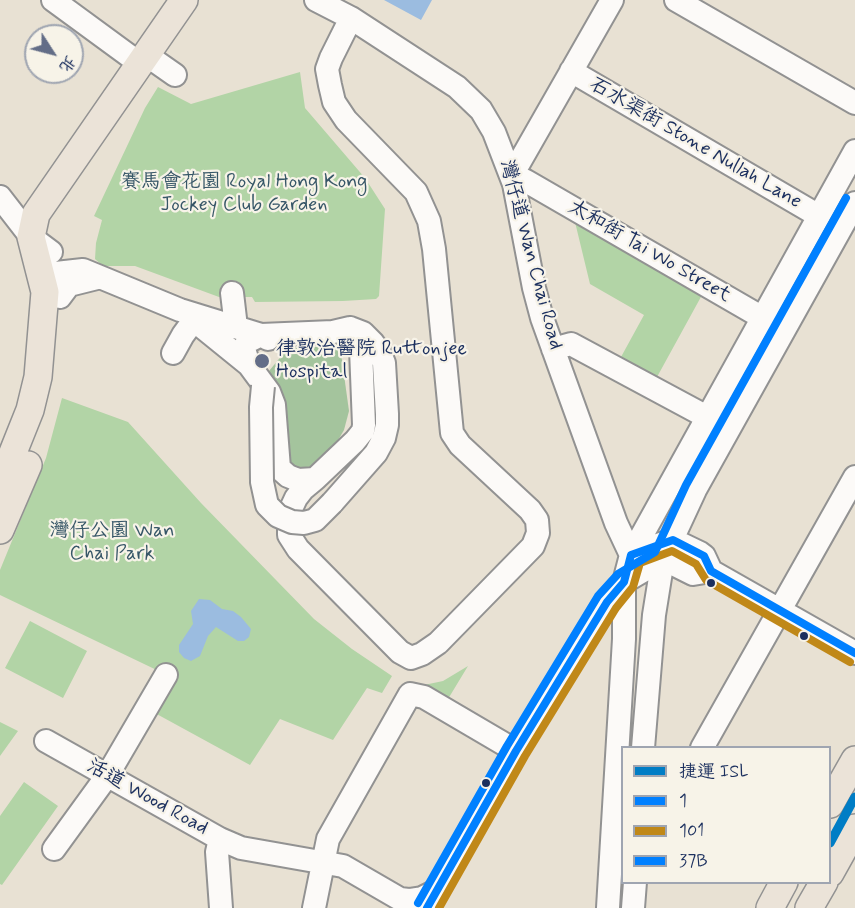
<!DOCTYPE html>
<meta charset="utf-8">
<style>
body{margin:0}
#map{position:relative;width:855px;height:908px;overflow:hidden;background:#e8e1d3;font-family:Mynerve,"LXGW WenKai TC",sans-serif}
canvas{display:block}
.legend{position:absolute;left:621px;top:746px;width:210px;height:138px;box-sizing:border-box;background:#f7f3e8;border:2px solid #9fa5b1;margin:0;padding:8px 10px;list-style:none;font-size:18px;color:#1b2f5e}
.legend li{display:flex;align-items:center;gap:12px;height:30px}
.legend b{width:30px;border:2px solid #9fa5b1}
.north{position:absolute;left:24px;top:24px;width:60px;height:60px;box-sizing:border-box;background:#f7f3e8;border:2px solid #9fa5b1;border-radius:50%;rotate:126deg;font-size:16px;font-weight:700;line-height:24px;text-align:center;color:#1b2f5e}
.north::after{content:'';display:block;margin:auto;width:21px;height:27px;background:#636d87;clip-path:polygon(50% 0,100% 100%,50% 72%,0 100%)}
</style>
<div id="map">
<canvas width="855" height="908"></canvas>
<ul class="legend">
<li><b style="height:8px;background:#007dc5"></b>捷運 ISL</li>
<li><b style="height:8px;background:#0080ff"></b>1</li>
<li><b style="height:8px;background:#c08818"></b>101</li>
<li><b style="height:8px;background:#0080ff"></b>37B</li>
</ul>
<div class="north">北</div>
</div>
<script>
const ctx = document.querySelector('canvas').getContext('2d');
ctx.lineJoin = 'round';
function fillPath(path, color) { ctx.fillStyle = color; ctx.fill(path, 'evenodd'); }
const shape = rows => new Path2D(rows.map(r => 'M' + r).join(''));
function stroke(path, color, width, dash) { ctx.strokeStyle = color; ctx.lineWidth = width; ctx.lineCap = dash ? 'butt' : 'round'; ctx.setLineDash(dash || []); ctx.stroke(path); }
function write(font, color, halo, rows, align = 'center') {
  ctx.font = font + ' Mynerve,"LXGW WenKai TC",sans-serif'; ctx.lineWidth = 4.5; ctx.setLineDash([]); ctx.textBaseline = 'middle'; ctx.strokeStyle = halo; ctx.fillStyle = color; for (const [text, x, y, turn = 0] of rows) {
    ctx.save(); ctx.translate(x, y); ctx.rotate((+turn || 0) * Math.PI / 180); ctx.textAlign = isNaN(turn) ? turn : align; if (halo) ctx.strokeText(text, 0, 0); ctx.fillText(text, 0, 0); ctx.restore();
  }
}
fillPath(shape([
 [300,72,305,108,365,178,385,209,379,296,376,299,343,301,255,302,252,297,219,297,135,266,103,266,95,259,96,243,102,220,94,216,145,108,158,87,191,104],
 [575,222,702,295,657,377,621,357,644,315,590,284],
 [62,398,128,422,201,503,314,619,352,649,392,676,382,693,367,688,333,740,280,719,250,765,153,712,165,674,0,595,0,570,46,458],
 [30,621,87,651,63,698,5,668],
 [468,666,448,699,424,685,443,681],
 [0,722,18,731,0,756],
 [24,782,58,806,2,885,0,884,0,816]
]), '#b2d4a6');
fillPath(shape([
 [340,346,349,411,344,430,334,447,308,472,290,474,274,455,269,371,288,348]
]), '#a4c49d');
fillPath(shape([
 [384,0,432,0,421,20],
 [199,599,210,600,222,609,233,611,241,617,251,629,249,637,244,641,238,641,216,627,208,636,200,656,191,661,184,658,179,652,179,645,193,624,191,611]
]), '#9bbce0');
const minor = shape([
 [53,0,139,63],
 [316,0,351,18,457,87,481,110,494,132,514,184,534,288,542,318,616,523,631,555],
 [676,0,855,103],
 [145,54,175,75],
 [571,71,819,216],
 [510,170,519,163,612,0],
 [513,179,522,179,526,181,775,325],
 [0,197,31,237,51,252],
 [45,292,56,273,83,270,180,310,261,335,268,339],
 [232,293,236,327],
 [60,297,69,285,97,278],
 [191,318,249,365],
 [553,349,571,344,720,424],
 [173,353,183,335,194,320],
 [315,479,303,489,296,498,289,513,289,535,298,549,400,652,411,658,422,654,438,643,533,546,538,533,537,520,530,510,460,445,452,433,434,249,429,221,416,192,346,120,334,102,330,85,327,69,331,58,351,18],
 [332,503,376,453,384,438,387,425,387,414,384,363,380,353,373,343,363,333,350,328,333,332,261,335,247,342,244,349,249,365,269,392,274,405,279,468,288,476,298,480,315,479,355,441,363,431,364,425,361,349,359,340,350,328],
 [658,545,673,540,700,553,704,556,711,571,855,653],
 [663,559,693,574,711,571],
 [46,741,220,839,241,848,343,866,400,899,409,900,422,898,438,890],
 [643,748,654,615,663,559,695,490,855,203],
 [702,748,855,477],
 [220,839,217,852,221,908],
 [54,849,107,776,166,675],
 [431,902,516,751,607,602,624,582,663,559],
 [314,908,328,839,410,694,424,697,516,751],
 [608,908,624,639,624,582,631,555,855,151],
 [633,908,635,882]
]);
const major = shape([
 [0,485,30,410,38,377,45,292,31,237,36,214,184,0],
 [0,530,28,465],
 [830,804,855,760],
 [830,873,855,828],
 [770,908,784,882],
 [809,908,824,882]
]);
stroke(minor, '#929292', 26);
stroke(major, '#929292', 30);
stroke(minor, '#fcfaf8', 22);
stroke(major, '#ebe3d8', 27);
const minorBridge = shape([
 [263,386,261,407,262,482,267,505,278,516,292,522,304,523,315,520,332,503]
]);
stroke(minorBridge, '#929292', 26, []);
stroke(minorBridge, '#fcfaf8', 22);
stroke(shape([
 [427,908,516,751,607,602,624,582,631,555,673,540,704,556,711,571,855,653]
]), '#0080ff', 8);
stroke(shape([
 [439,908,525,756,616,608,633,587,640,563,672,551,696,564,706,580,850,662]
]), '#c08818', 8);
stroke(shape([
 [418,903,507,746,598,596,618,574,655,552,686,485,846,198]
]), '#0080ff', 8);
stroke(shape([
 [830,843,855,797]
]), '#007dc5', 9);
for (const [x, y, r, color] of [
 [262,361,8,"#636d87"],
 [711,583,5,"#1b2f5e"],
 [804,636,5,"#1b2f5e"],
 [486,783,5,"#1b2f5e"]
]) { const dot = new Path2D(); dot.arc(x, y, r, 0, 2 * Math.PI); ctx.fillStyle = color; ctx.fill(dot); stroke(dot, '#f7f3e8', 2); }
write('20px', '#1b2f5e', '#f7f3e8', [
 ["石水渠街 Stone Nullah Lane",695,144,30],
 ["太和街 Tai Wo Street",649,252,30],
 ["灣仔道 Wan Chai Road",530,255,75],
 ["活道 Wood Road",147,798,29]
]);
write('20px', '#365667', '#f7f3e8', [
 ["賽馬會花園 Royal Hong Kong",244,183],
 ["Jockey Club Garden",244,206],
 ["灣仔公園 Wan",112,532],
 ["Chai Park",112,555]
]);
write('20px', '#1b2f5e', '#f7f3e8', [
 ["律敦治醫院 Ruttonjee",276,350],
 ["Hospital",276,373]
], 'left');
</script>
